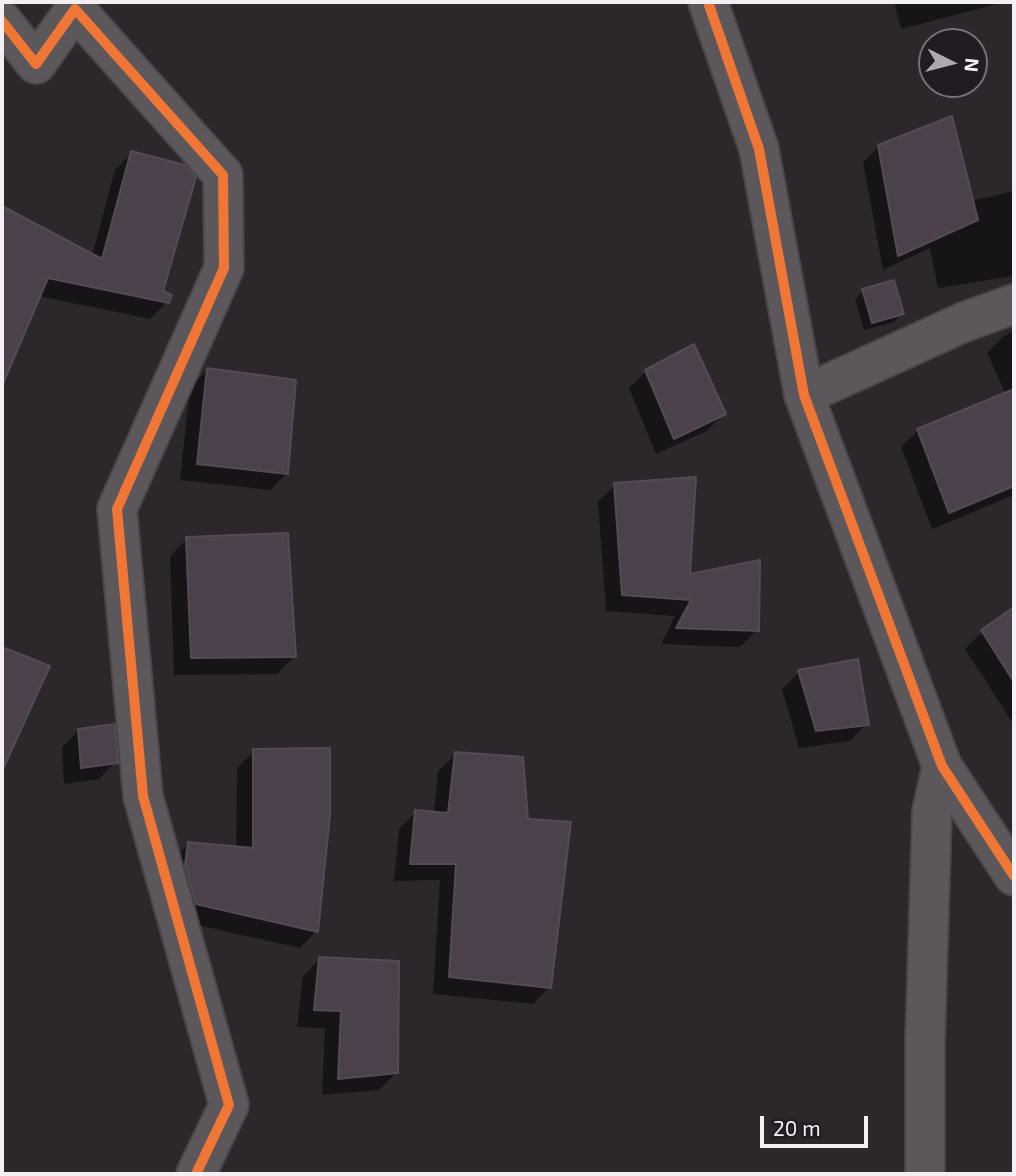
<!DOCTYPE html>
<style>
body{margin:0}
#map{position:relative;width:1016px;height:1176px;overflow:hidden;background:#2b272b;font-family:"Exo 2",sans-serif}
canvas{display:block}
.frame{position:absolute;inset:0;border:4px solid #f4eff4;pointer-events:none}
.north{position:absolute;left:918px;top:28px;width:70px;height:70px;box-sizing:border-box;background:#231b23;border:2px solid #777077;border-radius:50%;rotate:96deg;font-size:19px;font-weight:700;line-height:28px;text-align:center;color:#f4eff4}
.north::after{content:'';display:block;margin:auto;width:24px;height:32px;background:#aea9ae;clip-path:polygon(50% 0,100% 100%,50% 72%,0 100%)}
.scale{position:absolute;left:760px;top:1116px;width:108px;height:32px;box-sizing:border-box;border:4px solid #f4eff4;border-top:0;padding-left:9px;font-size:21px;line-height:24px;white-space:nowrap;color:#f4eff4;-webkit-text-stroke:5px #231b23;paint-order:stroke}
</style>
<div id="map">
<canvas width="1016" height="1176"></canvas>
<div class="frame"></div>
<div class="north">N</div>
<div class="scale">20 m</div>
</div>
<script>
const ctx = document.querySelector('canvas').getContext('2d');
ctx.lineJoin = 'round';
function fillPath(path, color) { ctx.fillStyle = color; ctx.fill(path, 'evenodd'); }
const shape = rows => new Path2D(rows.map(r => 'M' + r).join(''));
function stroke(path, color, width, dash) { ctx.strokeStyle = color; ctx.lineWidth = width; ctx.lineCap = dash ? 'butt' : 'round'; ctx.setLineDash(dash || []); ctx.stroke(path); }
fillPath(shape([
 [894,2,1005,2,901,29],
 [879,146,971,201,1014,191,1014,276,938,288,930,248,883,270,863,162],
 [132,153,161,292,167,302,150,319,38,296,6,372,2,376,2,208,92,256,115,170],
 [863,291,902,314,894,322,864,330,855,299],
 [1014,331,1014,495,932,529,901,447,918,430,1006,394,987,353,1004,336],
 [207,370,287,473,270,490,180,480,190,387],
 [646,371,724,414,707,431,656,454,629,388],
 [615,485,688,576,757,630,740,647,661,644,675,616,606,611,598,502],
 [187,539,294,657,277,674,174,675,170,556],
 [1014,609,1014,725,965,649,982,632],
 [2,649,47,667,2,767],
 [799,672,867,724,850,741,799,748,782,689],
 [79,730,116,762,99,779,64,784,62,747],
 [254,751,316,931,300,948,179,921,172,861,189,843,236,848,237,768],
 [455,754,550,987,533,1004,433,994,440,880,394,881,399,829,416,812,434,813,438,771],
 [320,959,396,1073,379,1090,322,1095,325,1028,297,1027,303,976]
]), '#0007');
const building = shape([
 [952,116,978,220,898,256,878,145,952,116],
 [131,151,185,165,196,177,163,291,172,295,169,303,48,278,2,386,2,206,102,259,131,151],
 [894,280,904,314,872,323,862,289,894,280],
 [694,344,726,414,674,439,645,370,694,344],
 [207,368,296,380,288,474,197,464,207,368],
 [1014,389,1014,486,949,513,917,429,1014,389],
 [696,477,690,574,760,560,759,631,676,628,691,600,622,595,614,483,696,477],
 [288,533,296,657,191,658,186,537,288,533],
 [1014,607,1014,682,981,630,1014,607],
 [2,647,50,666,2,771,2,647],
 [858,659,869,725,816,731,798,670,858,659],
 [115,724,118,763,81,768,78,729,115,724],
 [330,748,330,815,318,932,196,904,185,865,188,842,253,848,253,749,330,748],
 [455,752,523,757,528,819,571,822,551,988,449,977,456,864,410,864,415,810,448,813,455,752],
 [319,957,399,961,398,1073,338,1079,341,1011,314,1010,319,957]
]);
fillPath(building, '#4b404b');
stroke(building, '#514d51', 2);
const minor = shape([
 [708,2,759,149,804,395,942,766,1014,876],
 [2,21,36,64,75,9,223,175,224,268,117,509,143,796,229,1105,196,1174],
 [804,395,964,322,1014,304],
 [925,1174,925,1044,932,811,942,766]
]);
stroke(minor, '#494549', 42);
stroke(minor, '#5b575b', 38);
stroke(shape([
 [708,2,759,149,804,395,942,766,1014,876],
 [2,21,36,64,75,9,223,175,224,268,117,509,143,796,229,1105,196,1174]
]), '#f07635', 10);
</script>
